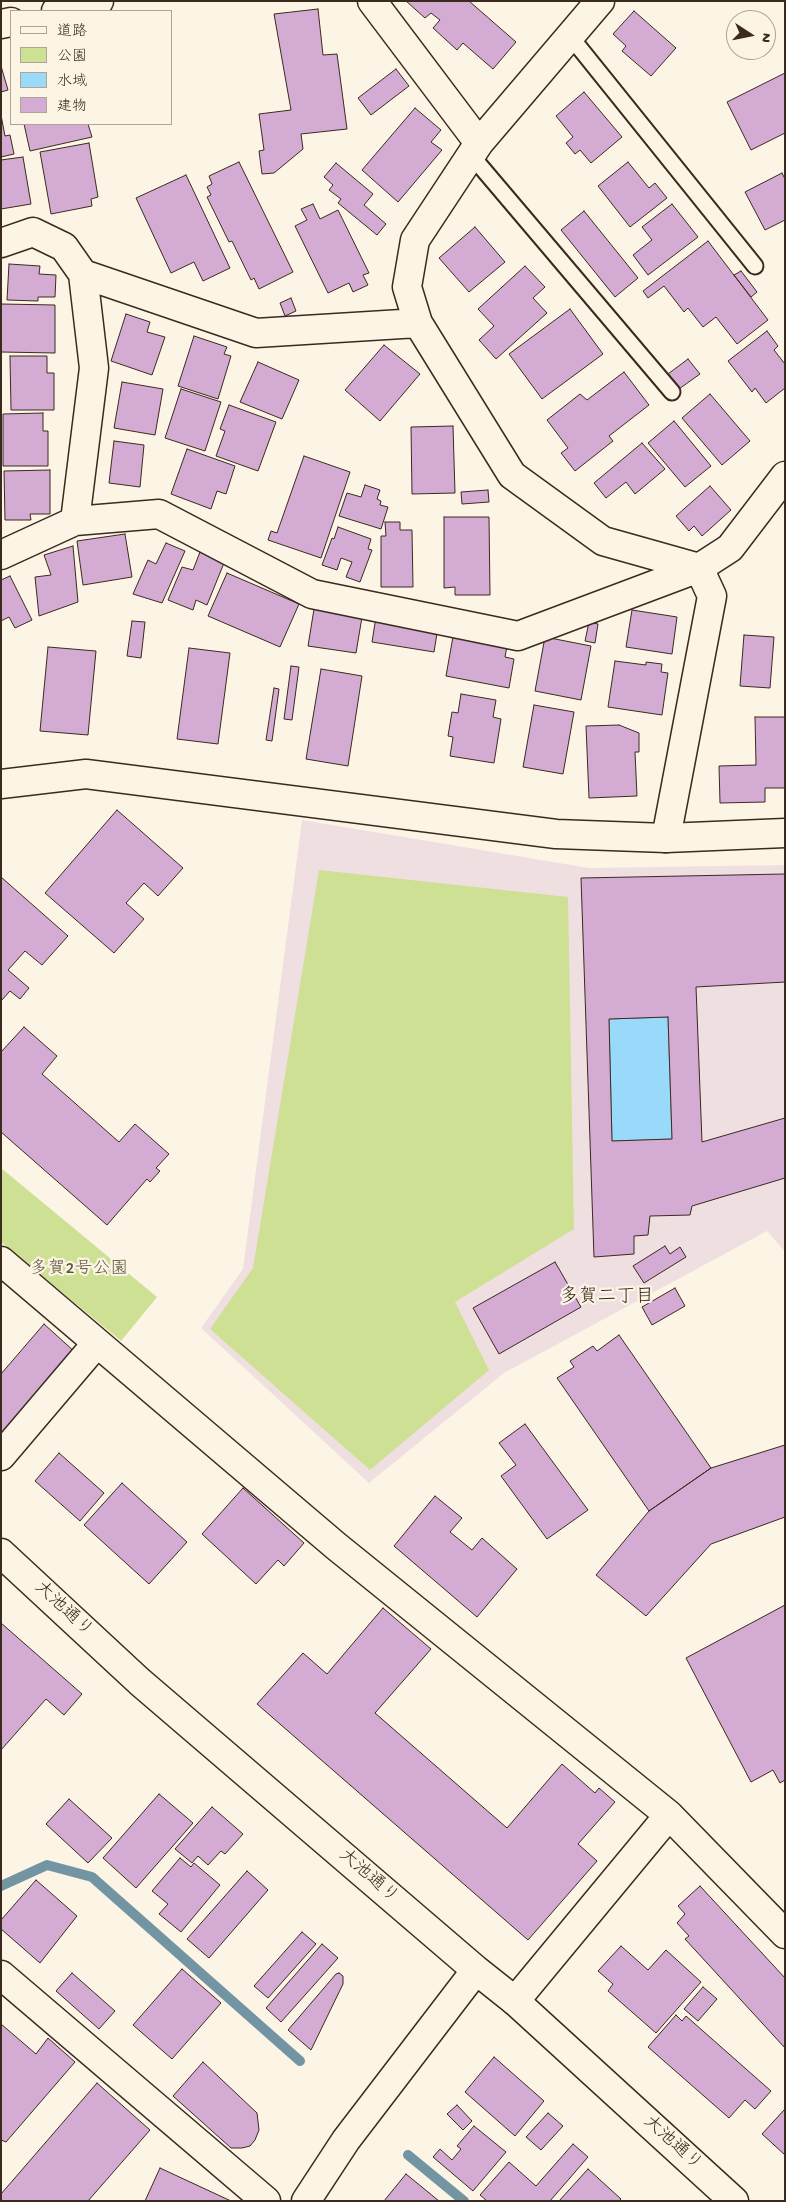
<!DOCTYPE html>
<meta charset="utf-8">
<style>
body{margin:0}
#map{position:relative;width:786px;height:2202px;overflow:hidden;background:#fcf5e5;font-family:"Gochi Hand","Klee One",sans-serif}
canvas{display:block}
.frame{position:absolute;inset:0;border:2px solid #3b2a1e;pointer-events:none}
.legend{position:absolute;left:10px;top:10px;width:162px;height:115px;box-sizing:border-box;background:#fcf5e5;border:1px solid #afa495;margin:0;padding:6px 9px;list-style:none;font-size:15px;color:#3b2a1e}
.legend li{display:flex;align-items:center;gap:10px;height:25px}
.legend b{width:25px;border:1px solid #afa495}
.north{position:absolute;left:726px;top:10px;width:50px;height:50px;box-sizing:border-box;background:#fcf5e5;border:1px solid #afa495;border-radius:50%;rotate:101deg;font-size:14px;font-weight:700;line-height:20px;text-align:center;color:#3b2a1e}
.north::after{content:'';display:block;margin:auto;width:18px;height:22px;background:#3b2a1e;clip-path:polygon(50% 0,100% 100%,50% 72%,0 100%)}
</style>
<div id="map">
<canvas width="786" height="2202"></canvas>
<div class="frame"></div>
<ul class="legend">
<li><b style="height:6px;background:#fcf5e5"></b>道路</li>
<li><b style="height:14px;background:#cee094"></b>公園</li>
<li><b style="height:14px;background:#99dafb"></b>水域</li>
<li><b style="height:14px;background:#d3abd3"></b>建物</li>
</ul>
<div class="north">N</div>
</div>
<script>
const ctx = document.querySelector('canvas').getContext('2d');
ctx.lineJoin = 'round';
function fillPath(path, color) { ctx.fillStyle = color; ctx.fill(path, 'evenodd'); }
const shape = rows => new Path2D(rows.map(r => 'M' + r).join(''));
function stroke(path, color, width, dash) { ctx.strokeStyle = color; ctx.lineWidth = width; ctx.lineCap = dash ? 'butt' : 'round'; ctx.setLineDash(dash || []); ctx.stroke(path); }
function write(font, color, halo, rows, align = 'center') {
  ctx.font = font + ' "Gochi Hand","Klee One",sans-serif'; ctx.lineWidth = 4.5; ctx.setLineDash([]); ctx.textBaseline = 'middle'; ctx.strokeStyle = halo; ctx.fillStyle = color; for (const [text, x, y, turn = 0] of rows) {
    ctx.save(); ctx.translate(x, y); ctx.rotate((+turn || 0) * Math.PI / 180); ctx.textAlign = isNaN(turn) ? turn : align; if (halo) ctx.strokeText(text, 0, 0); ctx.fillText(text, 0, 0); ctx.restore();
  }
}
fillPath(shape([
 [302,820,589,868,785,865,785,1252,767,1231,504,1373,369,1483,201,1328,243,1269]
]), '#f0dfe0');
fillPath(shape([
 [319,870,568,897,574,1229,455,1302,489,1370,370,1470,210,1329,253,1268],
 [1,1168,157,1297,121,1341,1,1242]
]), '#cee094');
const water = shape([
 [668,1017,672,1139,612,1141,609,1019,668,1017]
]);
fillPath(water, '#99dafb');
stroke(water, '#7394a3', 1);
stroke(shape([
 [1,1886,47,1865,92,1877,300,2061],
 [408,2155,464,2201]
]), '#7394a3', 10);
const building = shape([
 [406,1,469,1,516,42,493,69,463,43,457,50,433,28,440,20,431,13,425,18,406,1],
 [318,9,323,55,337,54,347,129,301,134,303,149,274,173,262,174,259,151,264,150,259,114,291,110,274,14,318,9],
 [634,11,676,48,651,76,622,51,626,46,613,34,634,11],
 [1,66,8,90,1,92,1,66],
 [396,69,409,86,371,115,358,98,396,69],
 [785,73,785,133,751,150,727,102,785,73],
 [584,92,622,137,591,163,580,150,575,154,566,143,573,137,556,116,584,92],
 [415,108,441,130,431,142,442,150,398,202,362,170,415,108],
 [1,115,5,136,10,135,14,154,1,157,1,115],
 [24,124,88,124,92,137,30,151,24,124],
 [89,143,98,197,91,199,92,206,51,214,40,152,89,143],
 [23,157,31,204,1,209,1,160,23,157],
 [239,162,293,272,259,289,254,278,251,280,232,241,229,242,207,197,211,195,207,187,212,184,209,176,239,162],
 [628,162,649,188,655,183,667,198,630,227,598,186,628,162],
 [336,163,373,194,364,205,386,224,377,235,338,203,341,199,329,190,333,185,324,177,336,163],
 [782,173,785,179,785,220,765,230,745,192,782,173],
 [186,175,230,268,203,281,194,262,171,273,136,198,186,175],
 [313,204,320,219,338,210,369,273,363,275,368,285,353,292,349,283,328,293,295,226,307,220,301,209,313,204],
 [672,204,698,237,648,275,633,255,652,240,642,227,672,204],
 [584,211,638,278,615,297,561,230,584,211],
 [475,227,505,262,469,292,439,258,475,227],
 [708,241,768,320,737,344,716,317,703,327,688,308,684,312,664,286,648,298,643,291,708,241],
 [9,264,40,266,39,274,56,275,55,297,38,297,38,301,7,300,9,264],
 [525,266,545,287,533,298,547,313,496,359,479,340,494,326,478,309,525,266],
 [741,271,757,292,751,297,734,275,741,271],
 [291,298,296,311,285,316,280,303,291,298],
 [1,304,55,305,55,353,1,352,1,304],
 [570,309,603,354,542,399,509,354,570,309],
 [126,314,150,322,147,332,165,337,152,375,111,361,126,314],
 [767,331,778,346,774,350,785,364,785,388,766,403,755,388,752,392,728,361,767,331],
 [194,336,227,347,224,354,231,356,218,399,178,386,194,336],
 [384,345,420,374,380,421,345,390,384,345],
 [10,356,47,356,47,373,54,373,54,410,11,410,10,356],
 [688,359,700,374,679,389,668,374,688,359],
 [258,362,299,380,282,419,240,402,258,362],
 [624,372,649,405,609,436,613,441,575,471,561,453,568,448,547,420,580,394,587,400,624,372],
 [122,382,163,389,155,435,114,428,122,382],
 [181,389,221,402,205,451,165,438,181,389],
 [710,394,750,441,722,465,682,418,710,394],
 [229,405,276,422,258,471,216,456,225,431,220,429,229,405],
 [43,413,43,431,48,431,48,466,3,466,3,414,43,413],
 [674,421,711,466,685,487,648,443,674,421],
 [453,426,455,493,412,494,411,427,453,426],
 [114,441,144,445,140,487,109,483,114,441],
 [642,443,665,469,635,494,626,482,606,498,594,483,642,443],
 [187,449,235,466,226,494,217,491,211,509,171,494,187,449],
 [304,456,350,472,321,558,268,540,271,531,277,533,304,456],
 [50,470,50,514,30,514,31,520,5,520,4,471,50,470],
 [365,485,380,490,377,499,381,501,380,505,388,507,381,529,339,516,347,493,361,497,365,485],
 [710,486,731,510,702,536,694,526,689,531,676,516,710,486],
 [488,490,489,502,462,504,461,492,488,490],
 [444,517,489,517,490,595,455,595,455,587,444,588,444,517],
 [385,522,400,522,400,530,412,530,413,587,381,587,381,536,386,536,385,522],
 [338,527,371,539,368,549,372,550,360,582,346,577,352,562,341,558,337,570,322,565,332,538,334,539,338,527],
 [125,534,132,577,83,585,77,541,125,534],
 [166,543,185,551,162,603,133,594,148,560,156,564,166,543],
 [73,546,78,602,39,616,35,577,51,575,44,555,73,546],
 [200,552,224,563,207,605,196,600,193,610,168,600,182,567,193,570,200,552],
 [227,573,299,604,280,647,208,616,227,573],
 [10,576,32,620,15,628,9,617,1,621,1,580,10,576],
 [314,609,362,617,356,653,308,646,314,609],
 [632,610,677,617,672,654,626,647,632,610],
 [376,617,438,627,434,652,372,642,376,617],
 [132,621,145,622,141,658,127,656,132,621],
 [589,622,598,624,595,643,585,641,589,622],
 [454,631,508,641,505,657,514,659,509,688,446,676,454,631],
 [744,635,774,637,770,688,740,686,744,635],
 [545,637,591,646,581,700,535,691,545,637],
 [48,647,96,651,88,735,40,731,48,647],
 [189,648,230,653,218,744,177,739,189,648],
 [615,661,646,665,646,662,662,664,661,672,668,673,662,715,608,707,615,661],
 [291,666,299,667,292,720,284,719,291,666],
 [321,669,362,676,348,766,306,759,321,669],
 [274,688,279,689,272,741,266,740,274,688],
 [461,694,496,700,493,717,501,719,494,763,450,756,453,737,448,736,452,712,458,713,461,694],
 [534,705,574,712,563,774,523,767,534,705],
 [755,717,785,717,785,788,765,788,765,802,720,803,719,766,756,765,755,717],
 [619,725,639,733,639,752,635,752,637,796,589,798,586,726,619,725],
 [117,810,183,868,158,896,144,883,126,903,144,919,114,953,45,893,117,810],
 [785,874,785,982,696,987,702,1142,785,1118,785,1178,692,1206,690,1215,650,1216,648,1235,634,1236,634,1254,594,1257,581,878,785,874],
 [668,1017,672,1139,612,1141,609,1019,668,1017],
 [1,877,68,936,42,965,25,951,8,970,29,988,20,999,10,991,1,1001,1,877],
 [24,1027,57,1056,42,1074,119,1142,135,1124,169,1154,156,1168,160,1171,150,1182,147,1179,107,1225,1,1132,1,1052,24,1027],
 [665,1246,670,1254,680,1247,686,1257,644,1283,633,1266,665,1246],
 [555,1262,581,1307,499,1354,473,1308,555,1262],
 [675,1288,685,1306,652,1325,642,1307,675,1288],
 [44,1324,76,1353,1,1439,1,1374,44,1324],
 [619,1335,711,1468,649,1511,557,1378,574,1367,570,1361,593,1346,597,1351,619,1335],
 [525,1424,588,1510,547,1539,501,1476,516,1465,499,1443,525,1424],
 [785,1445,785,1517,711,1544,646,1616,596,1575,649,1511,711,1468,785,1445],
 [59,1453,104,1493,80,1521,35,1481,59,1453],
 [122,1483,187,1542,149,1584,84,1525,122,1483],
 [243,1488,304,1543,284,1566,278,1560,256,1584,202,1534,243,1488],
 [435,1496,462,1518,450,1532,472,1550,482,1538,517,1569,477,1617,394,1546,435,1496],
 [785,1605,785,1780,780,1783,773,1770,751,1782,686,1658,785,1605],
 [383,1608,431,1649,375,1713,507,1828,562,1764,595,1793,599,1788,615,1802,578,1844,597,1861,528,1940,257,1704,303,1653,327,1674,383,1608],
 [1,1623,82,1694,64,1715,46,1699,1,1750,1,1623],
 [159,1794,193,1823,136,1888,103,1858,159,1794],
 [69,1799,112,1838,88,1863,46,1824,69,1799],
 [212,1807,243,1834,225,1854,221,1851,208,1865,198,1856,192,1863,175,1849,212,1807],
 [180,1858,191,1867,194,1863,220,1885,181,1932,159,1914,168,1904,152,1891,180,1858],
 [247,1871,268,1890,209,1958,187,1939,247,1871],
 [36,1880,77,1916,40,1963,1,1929,1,1920,36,1880],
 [700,1886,785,1978,785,2048,685,1939,689,1936,677,1923,685,1914,678,1906,700,1886],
 [302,1932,316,1944,268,1998,254,1986,302,1932],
 [322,1944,338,1958,281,2022,266,2008,322,1944],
 [621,1946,648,1970,666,1950,701,1982,656,2033,608,1991,613,1984,598,1971,621,1946],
 [182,1969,221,2003,172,2059,133,2025,182,1969],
 [72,1973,115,2011,99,2029,56,1991,72,1973],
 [339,1973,343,1976,343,1984,311,2050,288,2030,336,1974,339,1973],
 [703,1987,717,1999,698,2021,684,2009,703,1987],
 [676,2015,682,2021,686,2016,771,2091,755,2109,745,2100,729,2118,648,2047,676,2015],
 [1,2024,36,2054,48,2038,75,2062,6,2142,1,2140,1,2024],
 [494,2057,544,2101,515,2136,465,2092,494,2057],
 [203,2062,257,2113,259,2130,255,2140,250,2146,242,2148,231,2148,173,2096,203,2062],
 [97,2083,150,2130,88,2201,1,2201,1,2194,97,2083],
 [457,2105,472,2121,463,2130,447,2114,457,2105],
 [785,2109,785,2155,762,2134,785,2109],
 [548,2113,563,2126,541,2150,526,2137,548,2113],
 [474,2126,506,2152,473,2191,433,2157,440,2149,452,2160,461,2149,457,2146,474,2126],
 [573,2144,588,2157,550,2201,487,2201,480,2195,509,2162,536,2186,573,2144],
 [160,2168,231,2201,145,2201,160,2168],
 [588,2169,621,2199,619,2201,559,2201,588,2169],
 [406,2174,439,2201,384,2201,406,2174]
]);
fillPath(building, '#d3abd3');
stroke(building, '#3b2a1e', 1);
const lane = shape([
 [570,36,755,266],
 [471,155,672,392]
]);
const street = shape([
 [372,1,479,143],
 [600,1,479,143,415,240,407,287,418,323,512,475,603,541,699,568,712,596,666,838],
 [56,11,99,1],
 [1,24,11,22],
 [1,243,33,232,64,247,83,274,256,333,418,323],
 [75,521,159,514,312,594,518,636,699,568,730,548,785,476],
 [1,555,75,521,94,368,83,274],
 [1,1261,336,1546,669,1815,515,2001],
 [1,1456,97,1343],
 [669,1815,785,1934],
 [1,1975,266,2201]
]);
const secondary = shape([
 [1,784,86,774,556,834,666,838,785,833],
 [1,1553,140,1682,476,1970,515,2001,734,2201],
 [306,2201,346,2140,476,1970]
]);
stroke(lane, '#3b2a1e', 19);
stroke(street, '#3b2a1e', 31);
stroke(secondary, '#3b2a1e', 31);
stroke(lane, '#fcf5e5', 15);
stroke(street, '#fcf5e5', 28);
stroke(secondary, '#fcf5e5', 28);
write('18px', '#60583c', '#fcf5e5', [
 ["多賀2号公園",79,1270]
]);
write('18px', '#3b2a1e', '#fcf5e5', [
 ["大池通り",63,1610,43],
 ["大池通り",368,1877,41],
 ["大池通り",672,2144,42]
]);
write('19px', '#3b2a1e', '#fcf5e5', [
 ["多賀二丁目",607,1298]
]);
</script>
